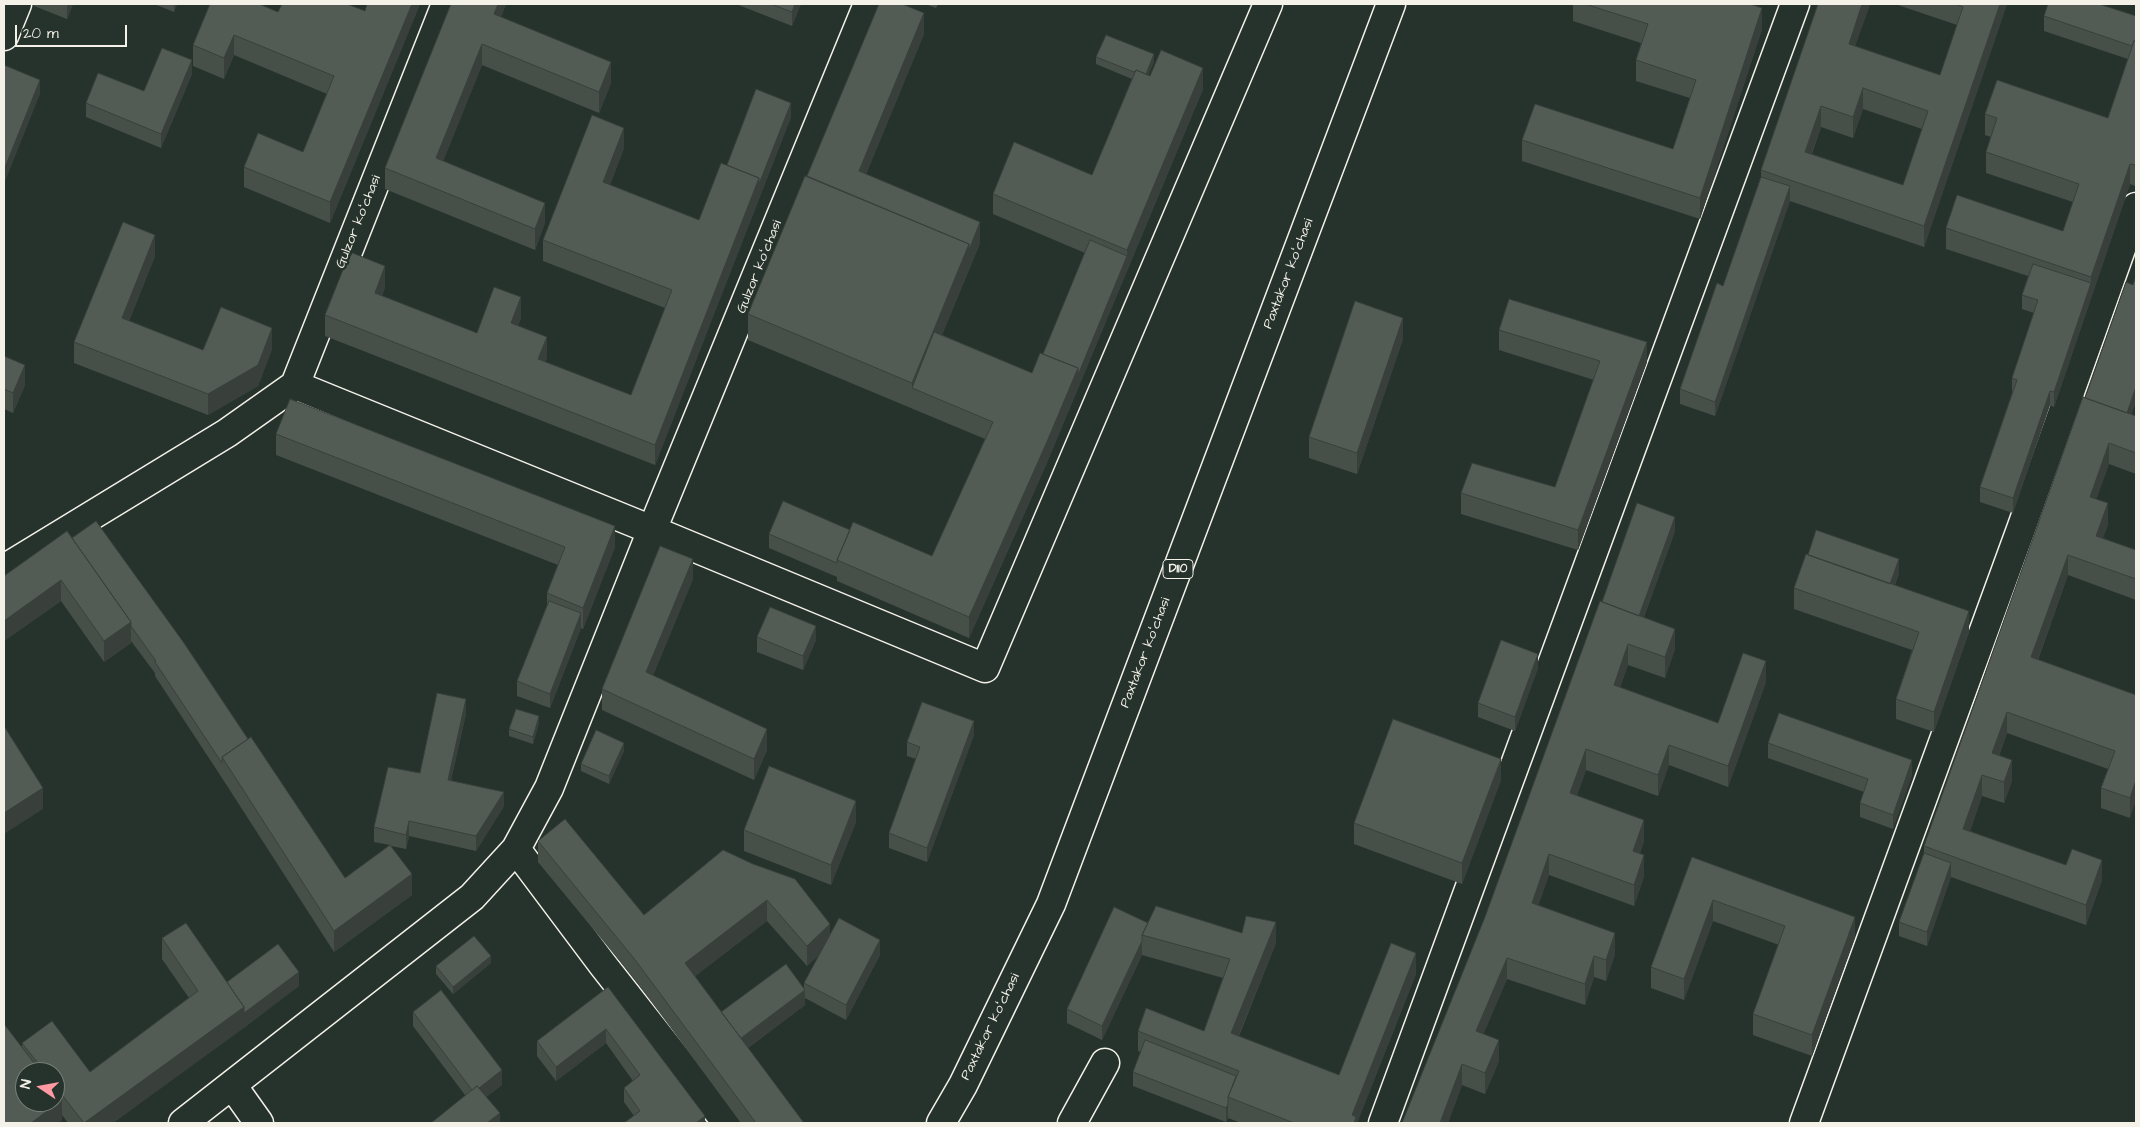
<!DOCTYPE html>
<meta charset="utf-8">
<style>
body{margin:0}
#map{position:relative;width:2140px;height:1127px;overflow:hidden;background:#26332d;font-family:"Architects Daughter",sans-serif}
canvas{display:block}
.frame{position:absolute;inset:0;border:5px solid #f4f1e8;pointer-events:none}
.north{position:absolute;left:15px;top:1062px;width:50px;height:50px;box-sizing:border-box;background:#26332d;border:1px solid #787f78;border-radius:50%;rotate:282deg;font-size:14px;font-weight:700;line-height:20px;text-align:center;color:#f4f1e8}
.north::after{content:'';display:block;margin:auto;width:18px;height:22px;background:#ff9aa2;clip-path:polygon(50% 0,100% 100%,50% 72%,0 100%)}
.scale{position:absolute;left:15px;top:25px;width:112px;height:22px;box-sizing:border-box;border:2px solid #f4f1e8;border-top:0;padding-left:6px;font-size:15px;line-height:18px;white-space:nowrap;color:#f4f1e8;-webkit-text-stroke:4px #26332d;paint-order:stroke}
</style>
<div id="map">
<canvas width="2140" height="1127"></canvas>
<div class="frame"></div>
<div class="north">N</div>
<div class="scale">20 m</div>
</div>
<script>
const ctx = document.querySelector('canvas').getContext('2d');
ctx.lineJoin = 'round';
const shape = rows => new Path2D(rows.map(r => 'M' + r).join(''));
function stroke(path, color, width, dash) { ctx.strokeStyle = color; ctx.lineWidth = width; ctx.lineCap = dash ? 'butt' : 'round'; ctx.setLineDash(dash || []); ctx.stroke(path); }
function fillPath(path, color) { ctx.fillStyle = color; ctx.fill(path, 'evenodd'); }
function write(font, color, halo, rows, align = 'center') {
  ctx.font = font + ' "Architects Daughter",sans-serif'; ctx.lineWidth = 5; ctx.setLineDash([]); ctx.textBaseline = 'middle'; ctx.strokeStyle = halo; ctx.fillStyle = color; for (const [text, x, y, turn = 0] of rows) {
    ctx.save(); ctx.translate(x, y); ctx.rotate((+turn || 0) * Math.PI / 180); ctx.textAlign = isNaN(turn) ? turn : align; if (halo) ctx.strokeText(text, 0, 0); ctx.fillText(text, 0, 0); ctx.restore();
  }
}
const minor = shape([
 [4,36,17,4],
 [295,385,652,530,985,668,1268,4],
 [295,385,446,4],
 [4,569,227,433,295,385],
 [516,849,603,965,727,1123],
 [232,1085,259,1123],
 [183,1123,472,897,516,849,549,788,652,530,868,4],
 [1072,1123,1105,1063],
 [1383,1123,1795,4],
 [1804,1123,2021,529,2136,207]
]);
const major = shape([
 [941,1123,963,1085,1051,904,1391,4]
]);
stroke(minor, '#f4f1e8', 31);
stroke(major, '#f4f1e8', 31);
stroke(minor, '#26332d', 28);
stroke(major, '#26332d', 28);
fillPath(shape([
 [34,4,73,4,67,19,34,6],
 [154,4,177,4,174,12],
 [367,4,420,4,330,223,244,187,244,167,303,152,327,94,234,55,224,79,193,66,193,45,278,12,365,11],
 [451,4,506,4,501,17,611,83,599,113,482,65,443,161,545,223,535,250,385,189,385,168],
 [736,4,801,4,792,26],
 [925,4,938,4,936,8],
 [1573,4,1750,4,1762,29,1700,219,1522,161,1522,140,1673,149,1690,98,1636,81,1636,60,1641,43,1573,21],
 [1818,4,1870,4,1855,46,1940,75,1957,25,1895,4,2007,4,1924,247,1790,201,1715,416,1680,404,1680,389,1723,286,1761,177,1761,170],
 [1863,109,1922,129,1903,185,1812,154,1821,127,1853,138],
 [2044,16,2136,16,2135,186,2130,184,2054,407,2050,405,2013,513,1980,502,1980,487,2012,393,2012,378,2034,313,2022,309,2022,295,2028,276,1946,249,1946,228,2063,231,2073,202,1986,173,1986,152,1991,137,1985,135,1985,114,2108,118,2128,59,2044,31],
 [924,34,866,174,980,243,942,335,1032,373,1043,354,1085,253,993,214,993,194,1092,175,1132,79,1096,64,1096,57,1154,62,1148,75,1203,89,1046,465,969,638,837,581,837,577,769,548,769,534,850,530,932,556,985,439,748,340,748,314,807,176],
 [192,74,161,148,86,117,86,103,144,91],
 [791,117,655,465,325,336,325,315,385,287,382,296,477,333,521,318,518,326,547,358,545,362,631,395,665,308,543,261,543,240,624,148,610,185,699,220,727,165],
 [155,256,129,321,203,350,272,349,258,386,208,415,74,363,74,342],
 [1499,330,1647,362,1578,550,1461,514,1461,493,1555,487,1594,380,1499,350],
 [1403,339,1357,474,1309,458,1309,437],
 [4,356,25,385,13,413,4,409],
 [2083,397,2136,416,2136,474,2109,464,2096,499,2108,524,2103,538,2136,551,2136,600,2068,575,2038,660,2136,695,2130,818,2101,808,2101,788,2108,769,2007,733,1999,756,2012,781,2004,803,1982,796,1970,831,2102,880,2086,925,1951,877,1927,946,1899,936,1899,922,1924,853,1924,846],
 [276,434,615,547,583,629,581,628,550,708,517,696,517,681,547,605,547,593,558,565,276,455],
 [1675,531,1644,617,1675,649,1665,678,1628,665,1620,687,1718,723,1766,682,1728,787,1669,765,1658,796,1586,770,1577,795,1644,841,1640,853,1644,876,1634,906,1549,875,1538,905,1615,954,1606,981,1594,977,1585,1005,1507,979,1483,1034,1499,1061,1485,1094,1462,1085,1448,1123,1402,1123,1485,917,1602,602],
 [72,538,248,739,345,878,390,845,374,842,374,827,420,773,466,714,451,780,504,806,476,851,409,836,406,849,391,846,412,895,334,952,222,778,155,676,155,673,131,641,131,643,104,662,61,601,4,641],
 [1899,573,1895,585,1969,632,1934,732,1896,719,1896,699,1912,650,1794,609,1794,588],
 [693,579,653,675,767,750,754,780,602,710,602,689],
 [757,637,816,640,803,670,757,652],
 [1538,668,1515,731,1478,717,1478,703],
 [539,723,533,744,509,736,509,729],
 [974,735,927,862,889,848,889,833,916,759,907,756,907,742],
 [1768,743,1912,775,1893,829,1860,817,1860,803,1864,792,1768,758],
 [624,751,609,784,581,771,581,764],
 [1501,780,1462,884,1354,844,1354,823],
 [856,822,831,885,744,851,744,830],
 [538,841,644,915,723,850,830,933,880,955,846,1020,805,998,805,1005,748,1048,804,1123,741,1123,636,981,538,862],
 [767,921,807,966,819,955,804,983,804,988,721,1012,695,976],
 [1692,857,1855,937,1812,1056,1753,1035,1753,1014,1779,945,1713,921,1684,1000,1651,988,1651,967],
 [1148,923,1276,943,1239,1036,1339,1075,1416,974,1357,1123,1241,1123,1228,1118,1226,1122,1133,1086,1133,1072,1141,1052,1138,1051,1138,1031,1204,1031,1223,978,1142,955,1102,1040,1067,1023,1067,1009],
 [162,938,227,982,299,986,113,1123,68,1123,62,1115,62,1120,58,1123,4,1123,4,1024,22,1048,22,1043,90,1072,189,998,162,959],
 [25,1072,55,1072,55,1102],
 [491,963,453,994,436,974,436,966],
 [608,987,705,1123,634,1116,624,1102,624,1088,633,1081,606,1043,556,1081,537,1056,537,1041],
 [413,1012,502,1085,486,1097,500,1123,465,1095,413,1026]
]), '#474f49');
fillPath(shape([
 [68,4,73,4,67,19,67,5],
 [174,4,177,4,174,12],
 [412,4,420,4,330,223,330,202],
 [498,4,506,4,494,35,494,14],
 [795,4,801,4,792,26,792,12],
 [1862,4,1870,4,1849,64,1849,44],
 [2000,4,2007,4,1924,247,1924,226],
 [1762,8,1762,29,1700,219,1700,198],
 [924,13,924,34,859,192,859,171],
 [234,35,234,55,224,79,224,58],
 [482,44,482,65,436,179,436,158],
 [1154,54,1154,62,1145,84,1145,77],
 [192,60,192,74,161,148,161,134],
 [611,62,611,83,599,113,599,92],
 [1203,68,1203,89,1046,465,969,638,969,617,1127,256,1127,250],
 [40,80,40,94,4,184,4,170],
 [1863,88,1863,109,1853,138,1853,117],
 [791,103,791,117,655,465,655,445,759,178],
 [1821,106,1821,127,1805,172,1805,152],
 [624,128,624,148,603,203,603,182],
 [2136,162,2136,182,2135,186,2135,165],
 [2130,164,2130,184,2054,407,2054,392,2091,283,2091,277],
 [1790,186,1790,201,1715,416,1715,402],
 [545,203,545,223,535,250,535,229],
 [980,222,980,243,919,391,912,388,912,383,969,244],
 [155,235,155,256,122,338,122,318],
 [385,266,385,287,375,314,375,293],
 [521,297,521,318,511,344,511,323],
 [1403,318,1403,339,1357,474,1357,453],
 [272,328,272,349,258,386,208,415,208,394],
 [547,337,547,358,538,380,538,359],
 [1647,342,1647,362,1578,550,1578,530],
 [25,365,25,385,13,413,13,393],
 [2136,387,2136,402,2125,433,2125,418],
 [2050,391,2050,405,2013,513,2013,498],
 [2109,443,2109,464,2090,518,2090,497],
 [2108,503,2108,524,2096,557,2096,536],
 [1675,517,1675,531,1637,635,1637,621],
 [615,526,615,547,583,629,583,608],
 [2068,555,2068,575,2031,678,2031,657],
 [693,559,693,579,646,693,646,672],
 [1899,559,1899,573,1888,603,1888,589],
 [61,580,61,601,4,641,4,621],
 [1969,611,1969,632,1934,732,1934,712],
 [581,613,581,628,550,708,550,694],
 [131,622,131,643,104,662,104,641],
 [816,626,816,640,803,670,803,656],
 [1675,629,1675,649,1665,678,1665,657],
 [1628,644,1628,665,1614,706,1614,685],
 [1538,654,1538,668,1515,731,1515,717],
 [1766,661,1766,682,1728,787,1728,766],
 [466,699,466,714,448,794,448,780],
 [2007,712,2007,733,1992,774,1992,753],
 [539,716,539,723,533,744,533,737],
 [974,721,974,735,927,862,927,848],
 [767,729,767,750,754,780,754,759],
 [624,743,624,751,609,784,609,776],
 [1669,745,1669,765,1658,796,1658,775],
 [1586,749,1586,770,1570,814,1570,793],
 [1501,759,1501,780,1462,884,1462,863],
 [1912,760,1912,775,1893,829,1893,815],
 [2012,760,2012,781,2004,803,2004,782],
 [1982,775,1982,796,1963,850,1963,829],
 [2136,780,2136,800,2130,818,2130,798],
 [43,788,43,809,4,834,4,813],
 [504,792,504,806,476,851,476,836],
 [856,801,856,822,831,885,831,865],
 [1644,820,1644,841,1633,872,1633,851],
 [409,821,409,836,406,849,406,835],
 [1549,854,1549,875,1532,924,1532,903],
 [1644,855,1644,876,1634,906,1634,885],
 [2102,860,2102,880,2086,925,2086,905],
 [1951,863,1951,877,1927,946,1927,932],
 [412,874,412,895,334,952,334,931],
 [767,900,767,921,685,984,685,963],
 [1713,900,1713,921,1684,1000,1684,979],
 [1855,917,1855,937,1812,1056,1812,1035],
 [1276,922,1276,943,1231,1054,1231,1033],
 [830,924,830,945,807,966,807,946],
 [1615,933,1615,954,1606,981,1606,960],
 [880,940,880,955,846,1020,846,1005],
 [1142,941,1142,955,1102,1040,1102,1026],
 [1416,953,1416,974,1357,1123,1352,1123,1352,1115],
 [491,956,491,963,453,994,453,987],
 [1594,956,1594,977,1585,1005,1585,984],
 [1507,958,1507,979,1476,1052,1476,1031],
 [299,972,299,986,244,1028,244,1013],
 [805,990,805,1005,738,1055,738,1041],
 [244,1007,244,1028,113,1123,84,1123],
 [606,1029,606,1043,556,1081,556,1067],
 [1499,1040,1499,1061,1485,1094,1485,1073],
 [1462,1064,1462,1085,1448,1123,1440,1123],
 [502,1070,502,1085,474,1106,474,1092],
 [62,1100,62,1120,58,1123,31,1123],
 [1228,1104,1228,1118,1226,1122,1226,1108],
 [500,1113,500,1123,487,1123],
 [705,1116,705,1123,696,1123]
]), '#39403c');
const building = shape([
 [210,4,259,4,278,12,282,4,347,4,365,11,367,4,412,4,330,202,244,167,258,133,303,152,334,76,234,35,224,58,193,45,210,4],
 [451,4,498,4,494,14,611,62,599,92,482,44,436,158,545,203,535,229,385,168,451,4],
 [771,4,795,4,792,12,771,4],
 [879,4,902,4,924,13,859,171,980,222,969,250,969,244,807,176,879,4],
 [1585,4,1750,4,1762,8,1700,198,1522,140,1535,104,1673,149,1696,80,1636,60,1648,24,1585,4],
 [1818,4,1862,4,1849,44,1940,75,1963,7,1955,4,2000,4,1924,226,1761,170,1818,4],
 [1863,88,1928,111,1903,185,1805,152,1821,106,1853,117,1863,88],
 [2048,4,2099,4,2136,16,2136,41,2134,41,2132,46,2044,16,2048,4],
 [1106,35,1154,54,1146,74,1136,70,1134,72,1096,57,1106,35],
 [2134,41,2136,41,2136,162,2135,165,2130,164,2091,277,1946,228,1957,195,2063,231,2079,184,1986,152,1997,118,1985,114,1997,80,2108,118,2134,41],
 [162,48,192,60,161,134,86,103,98,73,144,91,162,48],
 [1161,50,1203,68,1127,250,993,194,1014,142,1092,175,1136,70,1150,76,1161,50],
 [4,65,40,80,4,170,4,65],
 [756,89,791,103,759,184,759,178,727,165,756,89],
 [592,115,624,128,603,182,699,220,721,163,759,178,655,445,325,315,350,252,385,266,375,293,477,333,494,287,521,297,511,323,547,337,538,359,631,395,672,290,543,240,592,115],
 [805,176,969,244,912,383,748,314,805,176],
 [1761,177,1790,186,1715,402,1680,389,1717,283,1723,286,1761,177],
 [123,222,155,235,122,318,203,350,221,307,272,328,258,365,208,394,74,342,123,222],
 [1090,240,1127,256,1078,375,1078,368,1043,354,1090,240],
 [2033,264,2091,283,2054,392,2050,391,2013,498,1980,487,2017,380,2012,378,2038,300,2022,295,2033,264],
 [2136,276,2136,387,2127,413,2085,398,2126,282,2133,285,2136,276],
 [1509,299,1647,342,1578,530,1461,493,1472,463,1555,487,1600,361,1499,330,1509,299],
 [1355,301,1403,318,1357,453,1309,437,1355,301],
 [934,332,1032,373,1040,353,1078,368,1046,444,969,617,837,560,853,522,932,556,993,422,912,388,934,332],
 [4,356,25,365,13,393,4,389,4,356],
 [2083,397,2136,416,2136,453,2109,443,2090,497,2108,503,2096,536,2136,550,2136,579,2068,555,2031,657,2136,695,2136,693,2136,780,2130,798,2101,788,2115,751,2007,712,1992,753,2012,760,2004,782,1982,775,1963,829,2066,865,2072,849,2102,860,2086,905,1924,846,2083,397],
 [290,399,615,526,583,608,547,593,565,547,276,434,290,399],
 [783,501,850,530,837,560,837,563,769,534,783,501],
 [1637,503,1675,517,1639,616,1602,602,1637,503],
 [96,521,184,643,248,739,222,757,222,763,155,662,156,661,131,626,131,622,72,538,96,521],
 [1816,530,1899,559,1890,584,1808,555,1816,530],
 [67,531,131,622,104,641,61,580,4,621,4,576,67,531],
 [660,546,693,559,646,672,767,729,754,759,602,689,660,546],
 [1806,554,1969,611,1934,712,1896,699,1919,632,1794,588,1806,554],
 [549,601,581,613,550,694,517,681,549,601],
 [1600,601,1675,629,1665,657,1628,644,1614,685,1718,723,1743,653,1766,661,1728,766,1669,745,1658,775,1586,749,1570,793,1644,820,1633,851,1644,855,1634,885,1549,854,1532,903,1615,933,1606,960,1594,956,1585,984,1507,958,1476,1031,1499,1040,1485,1073,1462,1064,1440,1123,1402,1123,1485,917,1600,601],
 [770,607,816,626,803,656,757,637,770,607],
 [1501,640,1538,654,1515,717,1478,703,1501,640],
 [437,693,466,699,448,780,504,792,476,836,409,821,406,835,374,827,388,767,420,773,437,693],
 [922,702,974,721,927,848,889,833,920,747,907,742,922,702],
 [516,709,539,716,533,737,509,729,516,709],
 [1779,713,1912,760,1893,815,1860,803,1868,779,1768,743,1779,713],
 [1393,719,1501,759,1462,863,1354,823,1393,719],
 [4,726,43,788,4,813,4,726],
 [596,730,624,743,609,776,581,764,596,730],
 [251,737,345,878,390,845,412,874,334,931,222,757,251,737],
 [769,766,856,801,831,865,744,830,769,766],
 [565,819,644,915,723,850,753,864,795,879,830,924,807,946,767,900,685,963,804,1123,756,1123,636,961,538,841,565,819],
 [1924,853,1951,863,1927,932,1899,922,1924,853],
 [1692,857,1855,917,1812,1035,1753,1014,1785,926,1713,900,1684,979,1651,967,1692,857],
 [1156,906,1242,933,1246,916,1276,922,1231,1033,1339,1075,1391,943,1416,953,1352,1115,1356,1117,1354,1123,1294,1123,1228,1097,1239,1071,1138,1031,1146,1008,1204,1031,1230,959,1142,935,1156,906],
 [1114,907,1148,923,1142,935,1142,941,1102,1026,1067,1009,1114,907],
 [839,918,880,940,846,1005,804,983,839,918],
 [186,923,244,1007,84,1123,55,1086,55,1072,45,1072,22,1043,52,1021,90,1072,198,991,162,938,186,923],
 [474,936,491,956,453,987,436,966,474,936],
 [278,944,299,972,244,1013,244,1007,227,982,278,944],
 [786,964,805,990,741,1038,721,1012,786,964],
 [608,987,705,1116,696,1123,624,1123,640,1111,624,1088,640,1075,606,1029,556,1067,537,1041,608,987],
 [441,990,502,1070,479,1088,477,1086,472,1090,413,1012,441,990],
 [4,1024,41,1072,25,1072,25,1102,55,1102,55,1091,62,1100,31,1123,5,1123,4,1122,4,1024],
 [1145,1040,1236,1076,1228,1097,1228,1104,1226,1108,1133,1072,1145,1040],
 [477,1086,500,1113,487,1123,431,1123,477,1086]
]);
fillPath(building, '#525c55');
stroke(building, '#39403c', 1);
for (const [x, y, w] of [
 [1178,569,30]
]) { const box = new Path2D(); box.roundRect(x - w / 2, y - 9.5, w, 19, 4); ctx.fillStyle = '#26332d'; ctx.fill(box); stroke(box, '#f4f1e8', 1); }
write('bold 12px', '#f4f1e8', null, [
 ["D110",1178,569]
]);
write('14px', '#f4f1e8', '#26332d', [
 ["Gulzor koʻchasi",359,222,-68],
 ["Gulzor koʻchasi",760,267,-68],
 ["Paxtakor koʻchasi",1289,274,-69],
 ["Paxtakor koʻchasi",1146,653,-69],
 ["Paxtakor koʻchasi",991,1027,-64]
]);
</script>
